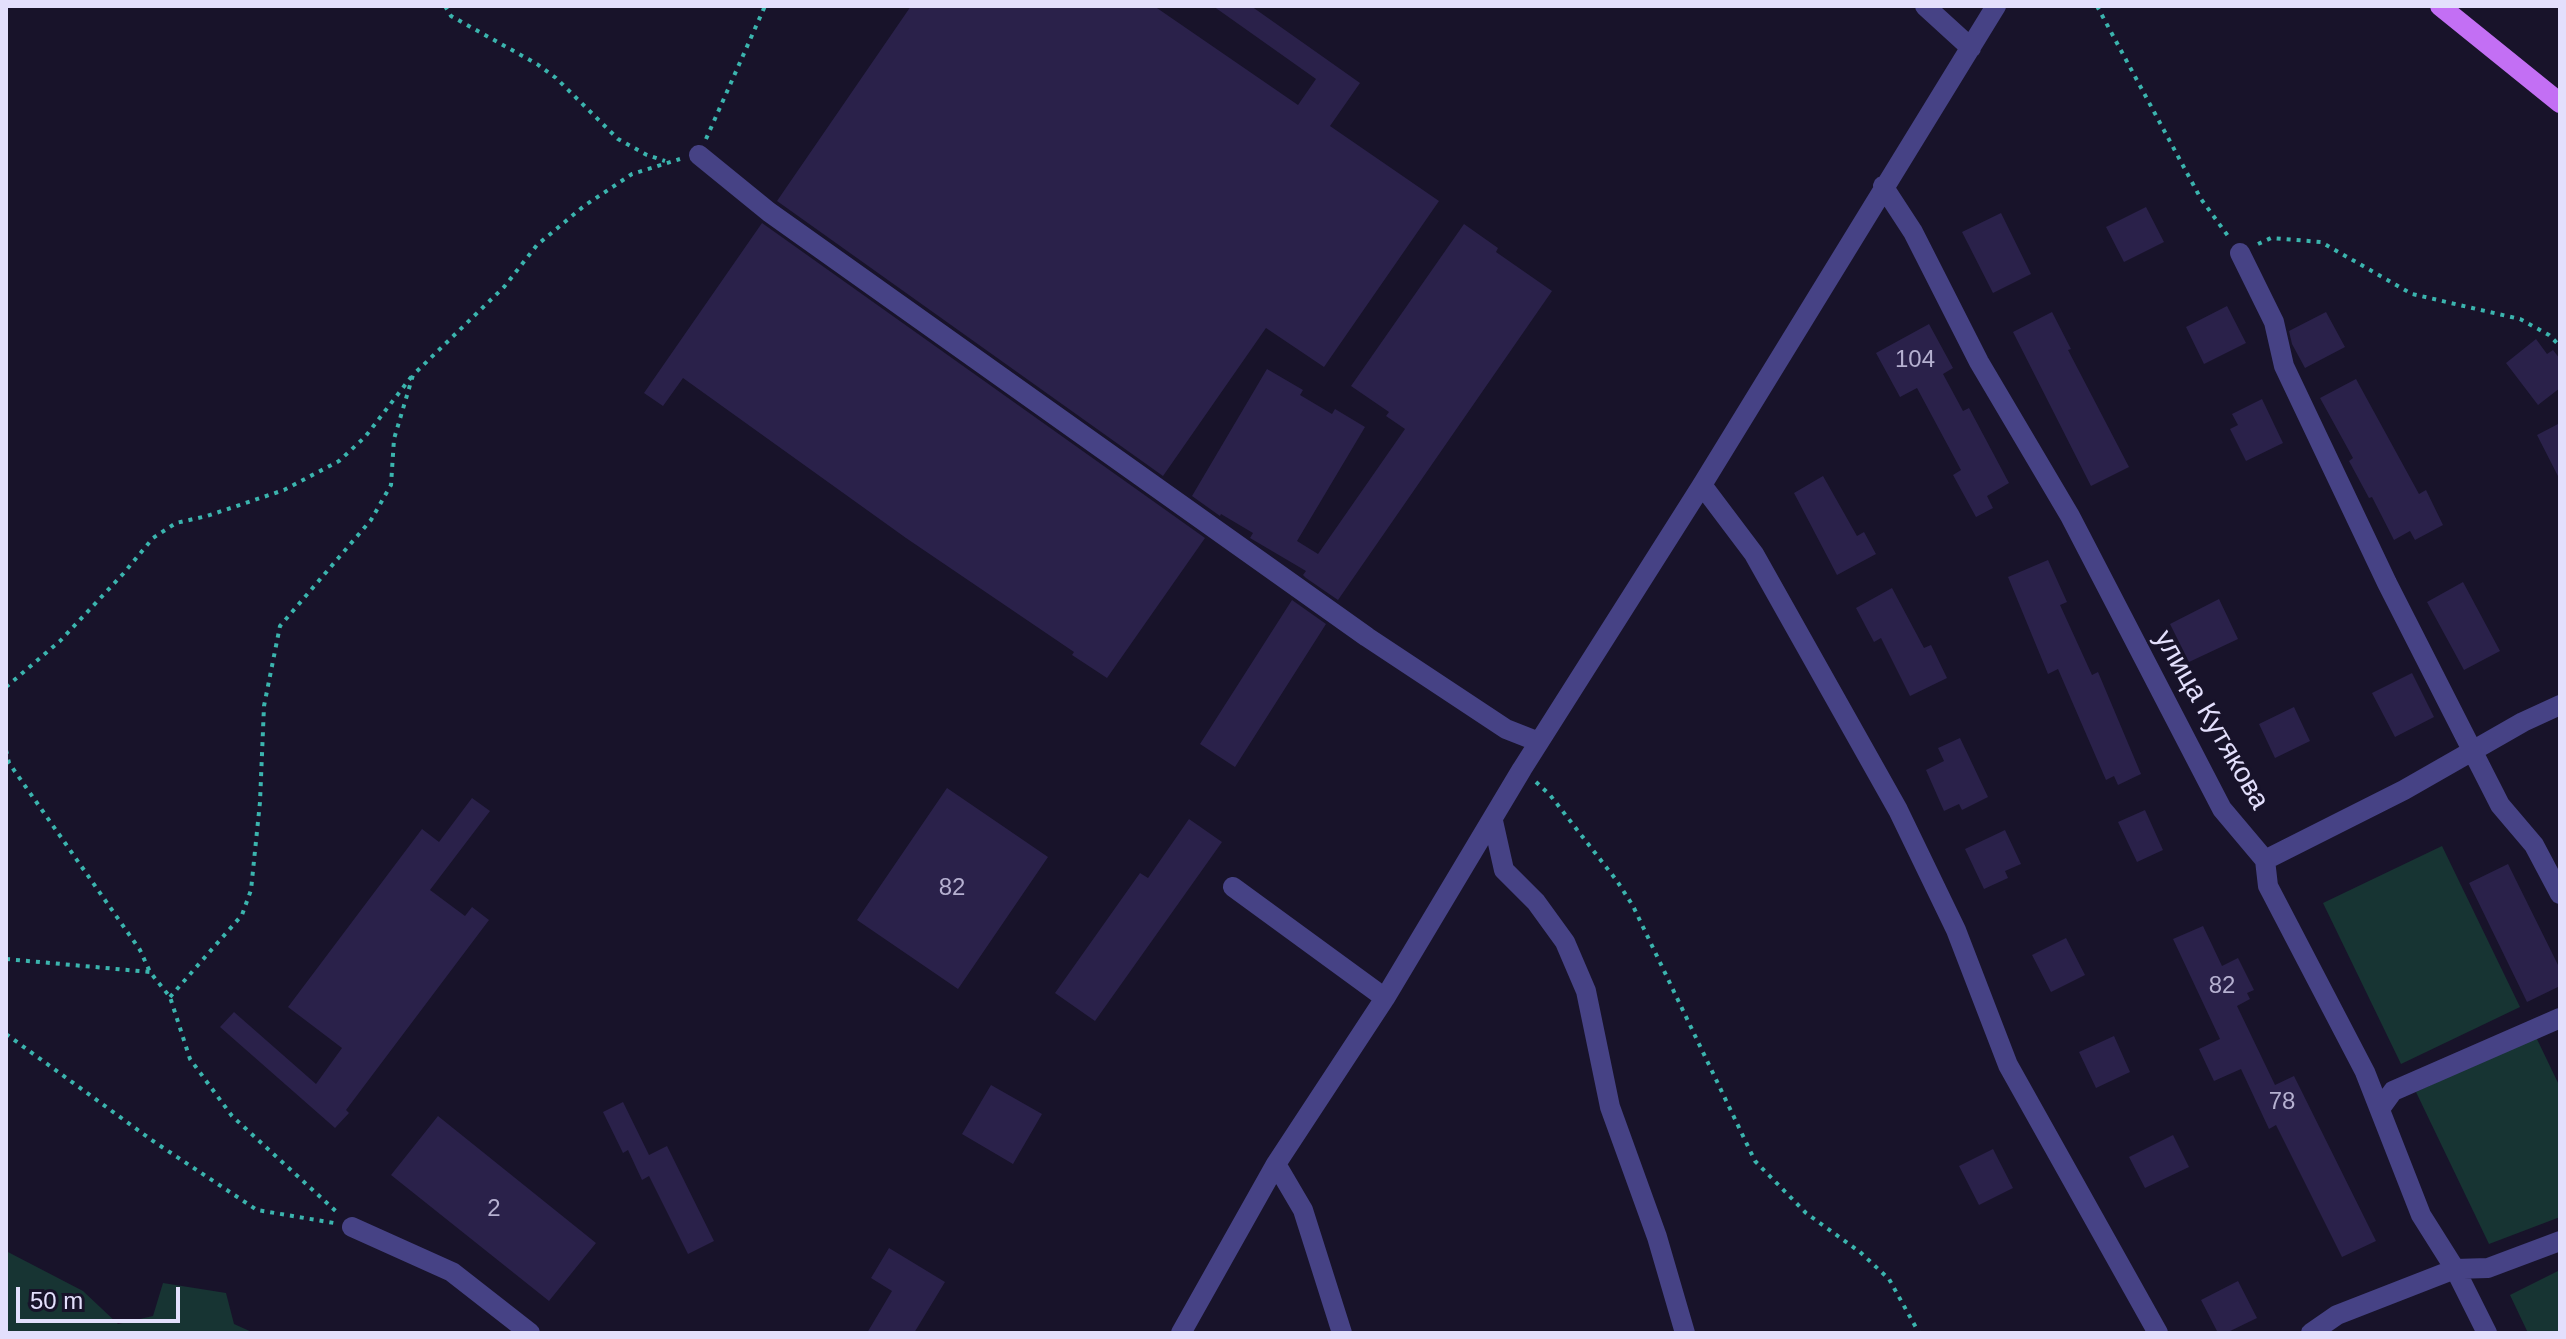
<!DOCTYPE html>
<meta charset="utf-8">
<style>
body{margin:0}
#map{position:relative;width:2566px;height:1339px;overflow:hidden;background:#18132a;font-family:Arial,sans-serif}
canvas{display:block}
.frame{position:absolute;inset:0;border:8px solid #e3dffc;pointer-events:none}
.scale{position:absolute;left:16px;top:1287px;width:164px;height:36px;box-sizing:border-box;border:4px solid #e3dffc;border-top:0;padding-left:10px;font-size:24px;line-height:28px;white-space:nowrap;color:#e3dffc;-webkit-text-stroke:6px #18132a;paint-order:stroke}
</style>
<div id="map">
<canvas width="2566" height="1339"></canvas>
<div class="frame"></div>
<div class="scale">50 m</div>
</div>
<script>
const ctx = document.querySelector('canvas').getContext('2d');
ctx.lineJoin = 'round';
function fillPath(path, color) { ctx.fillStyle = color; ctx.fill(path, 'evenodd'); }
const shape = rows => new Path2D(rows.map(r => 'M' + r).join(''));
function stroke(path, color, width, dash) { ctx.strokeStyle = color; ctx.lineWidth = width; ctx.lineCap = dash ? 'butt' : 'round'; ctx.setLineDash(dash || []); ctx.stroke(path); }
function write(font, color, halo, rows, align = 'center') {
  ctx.font = font + ' Arial,sans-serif'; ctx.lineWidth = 6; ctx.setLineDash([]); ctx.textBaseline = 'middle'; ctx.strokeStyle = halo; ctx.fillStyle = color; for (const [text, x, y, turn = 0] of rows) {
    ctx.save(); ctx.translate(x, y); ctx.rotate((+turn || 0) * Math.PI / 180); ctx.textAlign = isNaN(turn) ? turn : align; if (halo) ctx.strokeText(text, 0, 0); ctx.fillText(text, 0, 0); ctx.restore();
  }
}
fillPath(shape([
 [2442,846,2520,1007,2401,1064,2323,903],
 [2535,1035,2560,1087,2560,1217,2489,1244,2416,1092],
 [6,1251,83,1291,118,1324,153,1316,163,1283,226,1293,234,1324,254,1333,6,1333],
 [2560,1270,2560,1333,2528,1333,2510,1295]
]), '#173433');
fillPath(shape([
 [911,6,1154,6,1298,105,1316,79,1213,6,1251,6,1360,83,1330,126,1439,201,1324,367,1266,328,1163,476,777,201],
 [2146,207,2164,242,2124,262,2106,227],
 [2001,213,2031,274,1993,293,1962,232],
 [762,223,1205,538,1107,678,1072,655,1074,652,906,538,683,378,663,406,644,393],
 [1464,224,1498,248,1496,252,1552,291,1338,600,1306,578,1303,575,1306,571,1250,538,1253,533,1221,514,1220,516,1192,496,1267,369,1303,390,1300,395,1332,414,1335,409,1365,427,1297,541,1318,554,1405,429,1386,416,1389,412,1351,386],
 [2227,306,2246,343,2204,364,2186,327],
 [2052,312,2071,349,2068,350,2129,467,2091,486,2013,332],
 [2326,312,2345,347,2305,368,2292,344,2289,331],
 [1929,324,1953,368,1943,374,1963,411,1969,408,2009,483,1987,496,1993,508,1976,517,1953,475,1961,470,1917,388,1900,397,1876,353],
 [2536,339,2547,354,2553,350,2560,359,2560,388,2538,405,2506,363],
 [2356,379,2419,494,2426,490,2443,525,2415,540,2410,531,2394,540,2372,497,2369,498,2349,461,2353,458,2320,398],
 [2262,399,2283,443,2246,461,2230,429,2238,425,2232,414],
 [2560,423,2560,480,2537,435],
 [1823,476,1857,536,1864,532,1876,554,1837,575,1794,493],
 [2048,560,2067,602,2060,605,2092,675,2098,672,2141,774,2118,785,2114,776,2106,780,2058,669,2048,674,2008,577],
 [2463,582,2500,651,2464,670,2427,602],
 [1892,588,1924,648,1931,645,1947,678,1910,696,1881,638,1874,642,1856,608],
 [2219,599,2238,639,2189,662,2170,624],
 [1292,600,1326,624,1235,767,1200,744],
 [2412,673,2434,717,2395,737,2372,693],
 [2294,707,2310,741,2275,758,2259,724],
 [1960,738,1988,797,1962,810,1959,804,1944,811,1926,770,1944,761,1938,748],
 [947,788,1048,857,958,989,857,920],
 [472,798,490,811,430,890,465,916,472,907,489,920,346,1110,349,1113,335,1128,220,1027,234,1012,316,1084,342,1048,288,1007,422,829,439,842],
 [2145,810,2163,850,2137,862,2118,822],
 [1189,819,1222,842,1095,1021,1055,993,1140,873,1148,878],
 [2005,830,2021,864,2005,871,2008,878,1984,889,1965,849],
 [2508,864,2560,969,2560,986,2527,1002,2469,883],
 [2203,926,2222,966,2238,958,2254,990,2247,993,2250,999,2237,1006,2275,1085,2294,1076,2376,1241,2342,1257,2276,1125,2269,1129,2241,1069,2214,1081,2199,1049,2220,1039,2173,939],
 [2066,938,2085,975,2051,992,2032,955],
 [2114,1036,2130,1072,2096,1088,2079,1052],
 [991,1085,1042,1114,1013,1164,962,1134],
 [623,1102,649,1155,667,1146,714,1241,688,1254,649,1176,642,1180,628,1150,623,1153,603,1112],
 [438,1116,596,1243,549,1301,391,1175],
 [2173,1135,2189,1167,2145,1188,2129,1157],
 [1993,1149,2013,1188,1979,1205,1959,1166],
 [889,1248,945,1282,914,1333,867,1333,892,1291,871,1278],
 [2238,1281,2257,1318,2226,1333,2218,1333,2201,1300]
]), '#2a214a');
stroke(shape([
 [445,6,451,16,537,64,556,78,618,139,647,155,665,161],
 [2097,6,2201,199,2228,236],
 [706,139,765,6],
 [2258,244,2271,238,2321,242,2412,294,2520,319,2549,335,2560,346],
 [6,687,60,641,123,574,153,538,176,523,207,516,284,490,339,461,365,437,412,376],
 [6,750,9,763,140,950,150,972,170,997,190,1059,232,1116,339,1214],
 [1536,782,1550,795,1617,881,1633,906,1755,1161,1806,1213,1860,1252,1889,1279,1919,1333],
 [6,959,150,972],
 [170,997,242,915,251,890,260,802,264,706,280,626,371,520,391,485,394,439,413,375,504,287,537,245,584,206,632,174,680,159],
 [6,1034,153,1141,257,1210,334,1223]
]), '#3bb4ae', 4, [4, 6]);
stroke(shape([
 [1925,6,1971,48],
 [699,155,769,212,1367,637,1506,729,1539,742],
 [1883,186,1913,232,1979,362,2070,516,2222,809,2265,860,2268,886,2365,1072,2421,1215,2455,1269,2487,1333],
 [2240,253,2274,322,2284,366,2387,583,2500,805,2534,845,2560,894],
 [1702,485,1754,554,1898,810,1956,930,2008,1065,2158,1333],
 [1493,821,1504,870,1536,902,1565,942,1586,991,1610,1107,1657,1237,1685,1333],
 [2265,860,2404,790,2523,722,2560,705],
 [1233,887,1385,998],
 [2380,1109,2393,1091,2560,1018],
 [1276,1164,1303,1210,1342,1333],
 [352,1227,452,1272,530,1333],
 [1181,1333,1276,1164,1385,998,1522,769,1702,485,1996,6],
 [2311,1333,2337,1315,2455,1269,2488,1268,2560,1241]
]), '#464285', 20);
stroke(shape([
 [2440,6,2560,103]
]), '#c36ff4', 20);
write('24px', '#b5b0d0', null, [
 ["104",1915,360],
 ["82",952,888],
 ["82",2222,986],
 ["78",2282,1102],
 ["2",494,1209]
]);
write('28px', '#e3dffc', '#18132a', [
 ["улица Кутякова",2211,720,60]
]);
</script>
